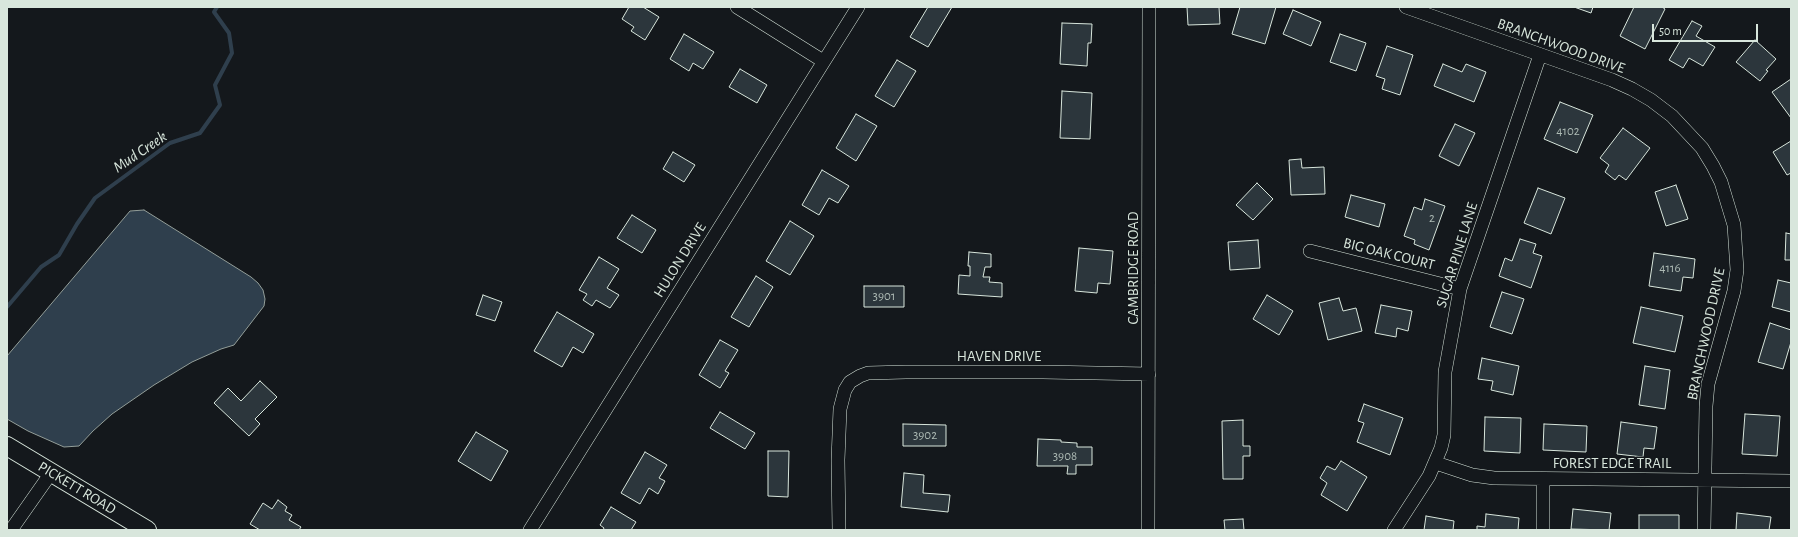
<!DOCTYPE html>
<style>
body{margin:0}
#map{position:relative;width:1798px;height:537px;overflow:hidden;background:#14181c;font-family:"Alegreya Sans",sans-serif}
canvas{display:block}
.frame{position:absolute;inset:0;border:8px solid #d8e6dc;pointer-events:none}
.scale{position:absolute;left:1652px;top:24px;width:106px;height:18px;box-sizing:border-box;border:2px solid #d8e6dc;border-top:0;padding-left:5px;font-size:12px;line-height:14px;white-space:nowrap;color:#d8e6dc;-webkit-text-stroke:3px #14181c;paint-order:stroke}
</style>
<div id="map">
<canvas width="1798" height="537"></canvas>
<div class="frame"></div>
<div class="scale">50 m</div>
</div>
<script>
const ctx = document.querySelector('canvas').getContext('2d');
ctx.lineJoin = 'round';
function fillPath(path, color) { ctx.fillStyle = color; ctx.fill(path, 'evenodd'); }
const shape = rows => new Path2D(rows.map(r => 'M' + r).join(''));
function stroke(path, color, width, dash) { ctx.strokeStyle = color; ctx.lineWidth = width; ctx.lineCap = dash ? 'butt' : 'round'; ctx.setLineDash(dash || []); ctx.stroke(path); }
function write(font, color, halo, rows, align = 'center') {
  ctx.font = font + ' "Alegreya Sans",sans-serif'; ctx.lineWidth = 3; ctx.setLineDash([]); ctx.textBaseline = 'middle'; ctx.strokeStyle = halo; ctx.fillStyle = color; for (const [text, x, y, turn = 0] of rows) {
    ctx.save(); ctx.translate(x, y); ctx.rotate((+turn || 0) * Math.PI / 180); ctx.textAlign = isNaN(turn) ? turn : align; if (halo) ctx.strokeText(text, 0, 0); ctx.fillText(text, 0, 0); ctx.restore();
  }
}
const water = shape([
 [144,210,251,277,258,283,263,290,265,299,264,306,234,345,221,349,192,362,154,385,112,414,93,431,79,446,64,447,28,431,7,419,7,356,130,211,144,210]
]);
fillPath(water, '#2f3f4d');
stroke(water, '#939e99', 1);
stroke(shape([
 [7,307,41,267,59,255,77,224,95,198,170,143,200,133,220,105,215,85,232,53,229,33,214,12,217,7]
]), '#2f3f4d', 4);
const building = shape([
 [629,7,643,7,659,17,645,40,631,31,634,27,622,19,629,7],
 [928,7,952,7,928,47,910,37,928,7],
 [1187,7,1219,7,1220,24,1188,25,1187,7],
 [1240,7,1276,7,1265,44,1232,34,1240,7],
 [1574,7,1593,7,1591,13,1574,7],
 [1634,7,1662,7,1665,9,1645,49,1620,36,1634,7],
 [1293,10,1321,22,1311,46,1283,34,1293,10],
 [1692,21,1702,26,1696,36,1715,47,1703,66,1689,58,1683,68,1669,60,1692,21],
 [1062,23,1092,24,1091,43,1088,43,1087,66,1060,64,1062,23],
 [684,34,714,52,703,69,693,63,689,71,670,59,684,34],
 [1340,34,1366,43,1356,71,1330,62,1340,34],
 [1755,40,1776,59,1766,70,1768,71,1760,81,1736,62,1755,40],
 [1387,46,1413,55,1400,95,1382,89,1385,79,1376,76,1387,46],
 [897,60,916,71,894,107,875,96,897,60],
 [1443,64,1462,72,1466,64,1486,72,1474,102,1434,86,1443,64],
 [740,69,767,85,757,103,729,87,740,69],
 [1791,79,1791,118,1772,92,1791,79],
 [1062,91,1092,93,1090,139,1060,138,1062,91],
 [1560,102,1593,115,1577,153,1544,139,1560,102],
 [856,114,877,126,856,161,836,148,856,114],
 [1455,124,1475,133,1459,166,1439,156,1455,124],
 [1623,128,1650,148,1626,180,1619,175,1615,180,1605,172,1609,165,1600,158,1623,128],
 [1791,141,1791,173,1787,175,1773,152,1791,141],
 [673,152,695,165,684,182,663,169,673,152],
 [1301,159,1302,168,1324,167,1325,194,1291,195,1289,160,1301,159],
 [822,170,849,186,838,203,829,198,819,215,802,205,822,170],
 [1257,183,1273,199,1253,220,1236,205,1257,183],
 [1676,185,1688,219,1666,226,1655,192,1676,185],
 [1538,188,1565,198,1551,234,1524,223,1538,188],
 [1351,195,1385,204,1379,227,1345,217,1351,195],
 [1425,199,1445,206,1429,250,1414,244,1415,240,1404,236,1414,207,1422,210,1425,199],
 [632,215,656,230,642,253,617,238,632,215],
 [790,221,814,236,790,275,766,261,790,221],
 [1786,233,1791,234,1791,260,1785,260,1786,233],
 [1520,239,1536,244,1533,253,1542,256,1531,288,1499,276,1505,258,1512,261,1520,239],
 [1258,240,1260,268,1230,270,1228,242,1258,240],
 [1079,248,1113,251,1110,284,1098,283,1097,293,1075,291,1079,248],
 [969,252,991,254,991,267,985,267,983,277,990,277,989,282,1002,283,1002,297,958,294,959,275,970,276,970,266,968,266,969,252],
 [1654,253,1695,259,1693,278,1683,277,1681,291,1649,286,1654,253],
 [599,257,619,269,607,288,619,295,610,308,596,300,592,306,583,300,587,294,579,290,599,257],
 [756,276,773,287,749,327,731,317,756,276],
 [1778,280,1791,283,1791,312,1772,307,1778,280],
 [864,286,904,286,904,307,864,307,864,286],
 [1502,292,1524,299,1512,334,1490,327,1502,292],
 [483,295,502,302,495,321,476,315,483,295],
 [1267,295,1293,311,1279,335,1253,319,1267,295],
 [1339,298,1343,311,1356,308,1362,331,1328,340,1319,303,1339,298],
 [1381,305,1412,311,1408,331,1397,328,1396,337,1375,333,1381,305],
 [1641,307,1683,316,1675,352,1633,343,1641,307],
 [557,312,594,334,583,353,573,347,562,367,534,351,557,312],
 [1770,323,1791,330,1791,342,1783,369,1758,362,1770,323],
 [720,340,738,350,725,371,729,373,720,388,699,375,720,340],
 [1482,358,1519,366,1513,395,1491,390,1493,381,1478,379,1482,358],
 [1645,366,1670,370,1665,409,1639,405,1645,366],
 [260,381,277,397,255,419,260,424,249,436,214,403,228,388,241,401,260,381],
 [1364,404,1403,418,1390,455,1357,442,1364,423,1358,421,1364,404],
 [720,412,755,433,745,449,710,428,720,412],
 [1745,414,1780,416,1777,456,1742,454,1745,414],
 [1485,417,1521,418,1520,453,1484,451,1485,417],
 [1243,420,1243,446,1250,446,1250,456,1243,456,1243,479,1223,479,1222,421,1243,420],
 [1621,422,1657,427,1654,449,1644,448,1643,457,1617,454,1621,422],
 [903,424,946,425,946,446,903,446,903,424],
 [1544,424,1587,426,1586,452,1543,450,1544,424],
 [476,432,508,451,491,481,458,461,476,432],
 [1038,439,1061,440,1061,442,1077,443,1077,447,1092,447,1092,465,1076,465,1076,474,1067,474,1068,466,1037,466,1038,439],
 [768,451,789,451,788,497,768,496,768,451],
 [645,452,667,465,659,478,665,481,658,494,649,488,640,504,621,493,645,452],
 [1341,461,1367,477,1347,511,1321,495,1327,483,1320,478,1327,466,1335,470,1341,461],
 [904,473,924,475,923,493,950,495,948,512,901,507,904,473],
 [278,500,287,507,285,511,292,515,289,520,301,527,299,530,260,530,250,524,263,503,272,509,278,500],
 [611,507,636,522,631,530,603,530,604,528,600,525,611,507],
 [1573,509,1611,513,1609,530,1571,529,1573,509],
 [1737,513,1771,517,1769,530,1736,530,1737,513],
 [1486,514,1519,518,1518,530,1477,530,1477,526,1485,527,1486,514],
 [1639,515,1679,515,1679,530,1639,530,1639,515],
 [1426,516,1454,521,1453,530,1424,530,1426,516],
 [1243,519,1244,530,1225,530,1224,520,1243,519]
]);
fillPath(building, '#2c363c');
stroke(building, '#d8e6dc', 1);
const street = shape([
 [737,7,823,61],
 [1406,7,1612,80,1632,89,1651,100,1672,116,1702,148,1713,166,1721,182,1734,225,1737,270,1734,291,1708,384,1706,406,1704,530],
 [1310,251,1460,289],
 [1436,463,1472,475,1494,478,1791,481],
 [11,530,51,473],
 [530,530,858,7],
 [839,530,838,460,840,409,845,390,850,382,860,376,868,373,906,372,1043,372,1149,374],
 [1148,530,1149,7],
 [1394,530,1429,476,1441,448,1444,435,1445,372,1460,289,1540,55],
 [1543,530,1543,479]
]);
const secondary = shape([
 [7,446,147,530]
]);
stroke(street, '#d8e6dc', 14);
stroke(secondary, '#d8e6dc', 20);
stroke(street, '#14181c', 13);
stroke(secondary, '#14181c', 18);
write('13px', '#adbab4', null, [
 ["4102",1568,131],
 ["2",1432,218],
 ["4116",1670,268],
 ["3901",884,296],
 ["3902",925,435],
 ["3908",1065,456]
]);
write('15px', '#d8e6dc', '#14181c', [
 ["BRANCHWOOD DRIVE",1561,46,20],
 ["BIG OAK COURT",1389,254,14],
 ["SUGAR PINE LANE",1457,255,-73],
 ["HULON DRIVE",680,260,-58],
 ["CAMBRIDGE ROAD",1133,268,-90],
 ["BRANCHWOOD DRIVE",1706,334,-78],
 ["HAVEN DRIVE",999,356],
 ["FOREST EDGE TRAIL",1612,463],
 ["PICKETT ROAD",77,488,31]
]);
write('italic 16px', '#d8e6dc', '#14181c', [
 ["Mud Creek",140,152,-34]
]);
</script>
